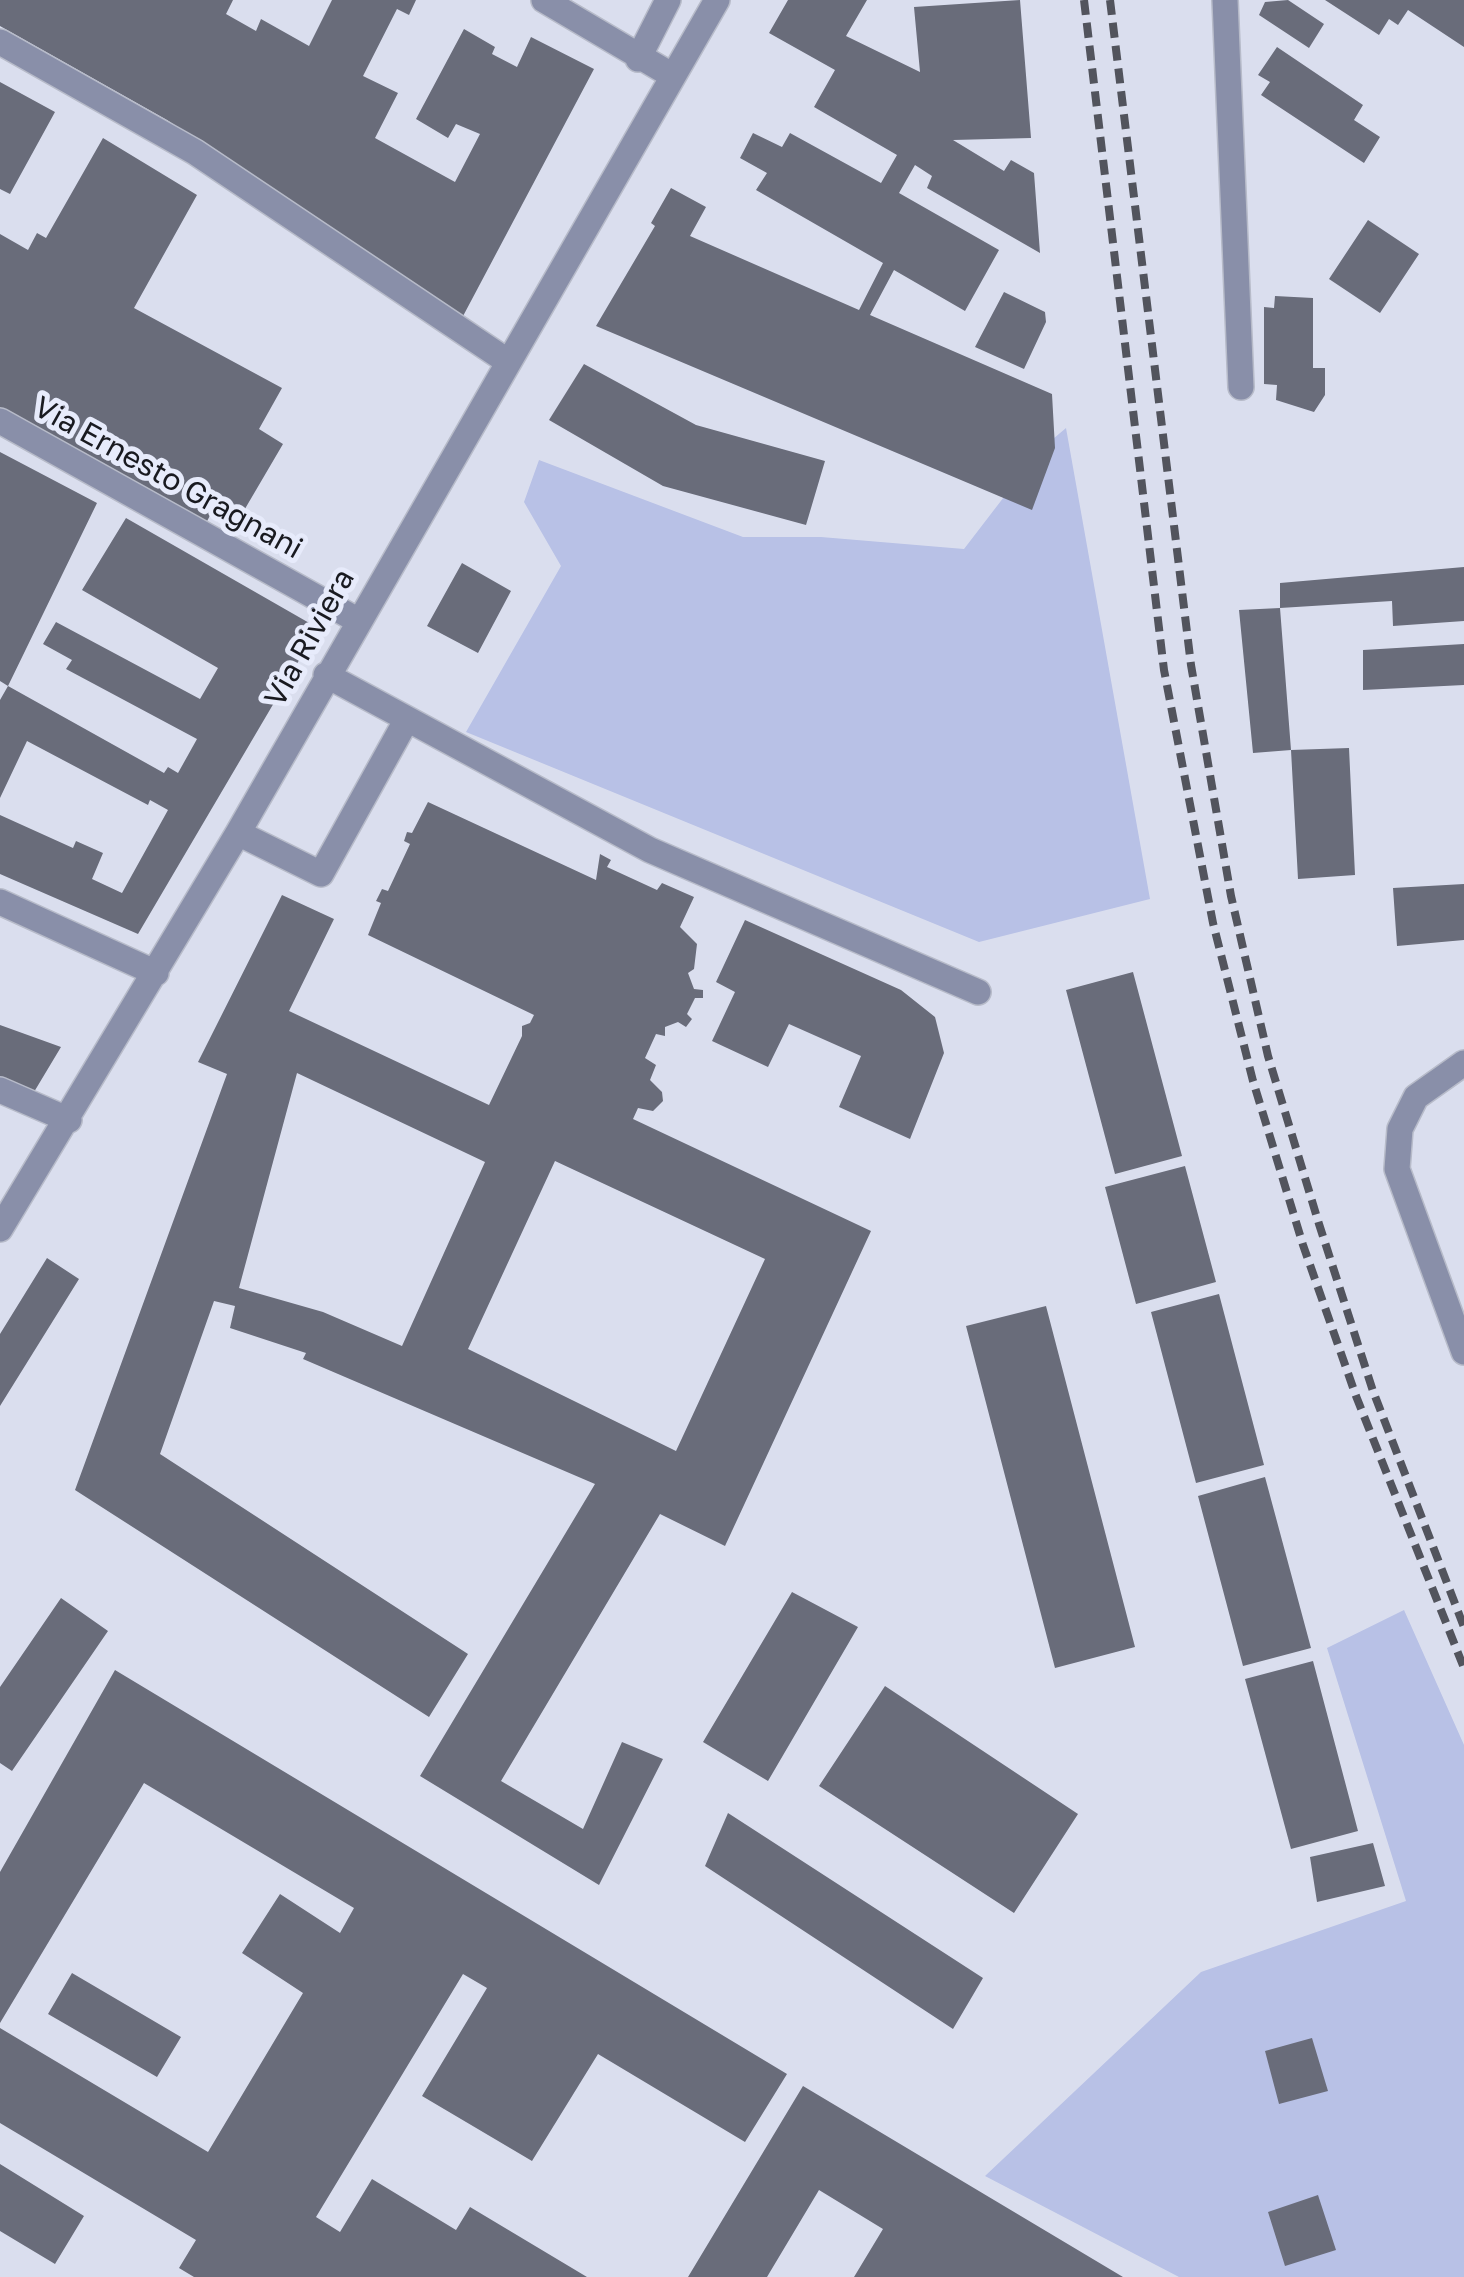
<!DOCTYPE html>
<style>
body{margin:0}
canvas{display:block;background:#dadeee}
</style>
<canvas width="1464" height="2277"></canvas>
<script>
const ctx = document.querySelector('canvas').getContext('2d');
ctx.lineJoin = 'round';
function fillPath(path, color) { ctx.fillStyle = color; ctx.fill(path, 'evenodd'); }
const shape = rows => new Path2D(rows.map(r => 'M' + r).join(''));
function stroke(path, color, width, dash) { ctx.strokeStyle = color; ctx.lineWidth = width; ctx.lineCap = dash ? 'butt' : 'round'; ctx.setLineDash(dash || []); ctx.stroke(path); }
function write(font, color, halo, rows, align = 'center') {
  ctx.font = font + ' "Golos Text",sans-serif'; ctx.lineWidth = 10; ctx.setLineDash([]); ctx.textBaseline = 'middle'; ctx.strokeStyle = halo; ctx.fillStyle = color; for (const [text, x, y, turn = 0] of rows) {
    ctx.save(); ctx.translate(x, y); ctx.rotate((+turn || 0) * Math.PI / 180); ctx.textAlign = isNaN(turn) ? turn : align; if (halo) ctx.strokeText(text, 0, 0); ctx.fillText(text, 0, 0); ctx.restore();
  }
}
fillPath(shape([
 [1066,428,1150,899,979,942,466,732,561,566,524,502,539,460,743,537,821,537,964,549,1040,450],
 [1404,1610,1464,1745,1464,2277,1179,2277,985,2176,1201,1972,1406,1901,1327,1648]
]), '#b8c1e6');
fillPath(shape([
 [0,0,233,0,226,14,256,31,261,19,309,46,332,0,416,0,409,15,397,9,363,76,398,93,375,138,455,182,480,134,456,124,448,138,416,119,464,29,495,47,492,54,517,67,531,37,594,69,462,318,167,120,0,26],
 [788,0,867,0,846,36,920,72,914,7,1020,0,1031,138,953,140,1004,171,1011,160,1034,173,1040,253,927,188,932,176,915,165,899,193,999,250,965,311,894,270,870,315,1052,394,1055,448,1032,510,596,326,655,226,651,223,671,188,706,207,690,236,859,310,883,263,756,190,767,173,740,158,753,133,782,147,790,133,881,183,897,155,814,107,835,70,769,33],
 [1288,0,1324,24,1309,48,1259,15,1265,2],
 [1325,0,1464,0,1464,47,1408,10,1398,25,1389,19,1379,35],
 [1277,47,1363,105,1354,120,1380,137,1364,163,1261,95,1270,82,1258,75],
 [0,82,55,112,10,194,0,189],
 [103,138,197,195,134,308,282,388,259,429,283,444,239,519,215,506,204,527,0,410,0,234,28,250,37,233,46,238],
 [1368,220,1419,254,1380,313,1329,279],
 [1004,292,1045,312,1046,322,1024,369,975,347],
 [1275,296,1313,298,1313,368,1325,368,1325,395,1314,412,1276,400,1277,385,1264,384,1264,307,1274,308],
 [584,364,696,425,825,461,806,525,663,486,549,420],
 [0,452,97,503,8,686,0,681],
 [126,518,318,628,138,934,0,874,0,815,73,848,76,841,103,853,92,879,122,893,168,810,150,800,148,805,27,741,0,798,0,700,8,686,164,773,168,767,178,773,197,739,66,669,72,660,43,644,56,622,200,699,218,668,82,590],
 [462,563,511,591,478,653,427,626],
 [1464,567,1464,621,1393,626,1392,601,1280,608,1280,583],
 [1280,608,1291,750,1253,753,1239,610],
 [1464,644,1464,685,1363,690,1363,650],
 [1349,748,1355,875,1298,879,1291,750],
 [428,802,596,880,600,854,611,860,607,867,657,890,662,883,694,897,680,927,697,944,694,969,688,973,694,989,703,990,703,998,695,998,687,1014,692,1019,686,1027,678,1022,665,1027,665,1036,656,1034,645,1058,656,1065,650,1080,662,1092,663,1101,653,1111,638,1108,633,1119,871,1231,725,1546,660,1514,501,1781,583,1829,622,1742,663,1759,599,1885,420,1776,595,1484,303,1359,306,1353,230,1328,235,1306,214,1301,160,1454,468,1654,429,1717,75,1490,227,1074,198,1062,282,895,334,919,289,1011,489,1105,522,1036,522,1026,530,1023,534,1015,368,935,381,903,376,901,382,889,388,891,410,844,404,841,407,832,412,833],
 [297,1073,485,1162,402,1346,323,1312,239,1288],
 [555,1161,765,1259,676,1451,468,1349],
 [1464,884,1464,940,1397,946,1393,888],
 [745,920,901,990,935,1017,944,1053,910,1139,839,1107,861,1056,789,1024,768,1067,712,1041,735,992,716,982],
 [1133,972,1182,1156,1115,1174,1066,990],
 [0,1025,61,1047,34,1092,0,1077],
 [1185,1166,1216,1282,1136,1304,1105,1187],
 [47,1258,79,1279,0,1406,0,1334],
 [1219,1294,1264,1465,1196,1483,1151,1312],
 [1046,1306,1135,1647,1055,1668,966,1326],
 [1265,1477,1311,1648,1243,1666,1198,1496],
 [792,1592,858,1627,768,1781,703,1742],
 [61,1598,108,1631,12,1771,0,1763,0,1687],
 [1313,1661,1358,1831,1291,1849,1245,1679],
 [115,1670,787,2074,745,2142,598,2054,532,2161,422,2096,487,1988,463,1974,316,2217,340,2232,372,2179,456,2230,470,2207,587,2277,194,2277,179,2268,196,2240,0,2123,0,2028,208,2152,303,1993,242,1953,280,1894,340,1933,354,1908,144,1783,0,2023,0,1872],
 [885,1686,1078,1814,1014,1913,819,1786],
 [728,1813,983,1978,953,2029,705,1866],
 [1373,1843,1385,1886,1317,1902,1310,1857],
 [72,1973,181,2037,157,2077,48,2014],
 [1312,2038,1328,2091,1279,2104,1265,2051],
 [803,2086,1123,2277,854,2277,883,2229,819,2190,767,2277,688,2277],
 [0,2164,84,2216,55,2264,0,2231],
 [1318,2195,1336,2250,1285,2266,1268,2212]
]), '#696c7a');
const minor = shape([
 [544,0,673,76],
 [1225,0,1241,387],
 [0,42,195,152,507,361],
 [638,59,668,0],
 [0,421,357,620],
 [326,675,650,850,978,992],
 [238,833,321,874,407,719],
 [0,902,156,973],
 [1464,1063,1416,1097,1400,1129,1397,1169,1464,1352],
 [0,1090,69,1120],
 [0,1229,238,833,717,0]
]);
stroke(minor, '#b7bbc9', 28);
stroke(minor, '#898fa9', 25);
stroke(shape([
 [1084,0,1164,670,1213,923,1253,1081,1303,1245,1356,1396,1464,1668],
 [1110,0,1191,665,1231,896,1268,1056,1319,1224,1373,1391,1464,1627]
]), '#52545d', 8, [15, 8]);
write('30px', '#191a20', '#e7ebfb', [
 ["Via Ernesto Gragnani",168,478,29],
 ["Via Riviera",310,638,-61]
]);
</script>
